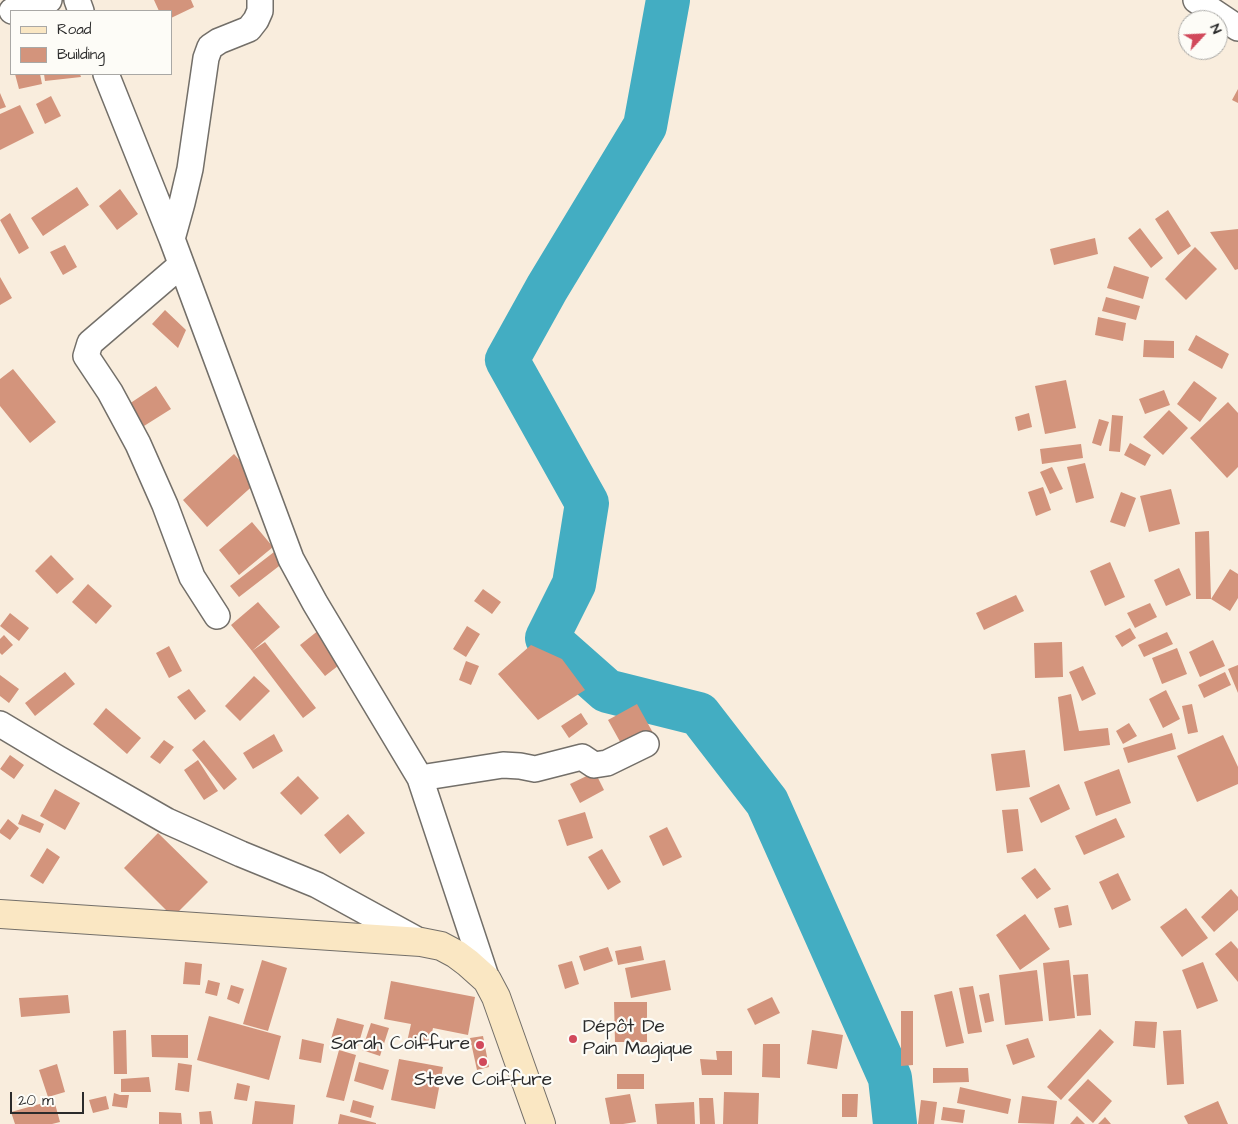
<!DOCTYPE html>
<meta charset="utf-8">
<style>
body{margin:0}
#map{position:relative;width:1238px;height:1124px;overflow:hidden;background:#f9eddd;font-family:"Architects Daughter",sans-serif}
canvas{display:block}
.legend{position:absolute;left:10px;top:10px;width:162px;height:65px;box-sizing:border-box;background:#fdfcf7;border:1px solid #a9a8a5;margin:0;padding:6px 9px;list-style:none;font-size:15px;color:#2b2b2b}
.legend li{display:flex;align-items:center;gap:10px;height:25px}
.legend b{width:25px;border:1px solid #a9a8a5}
.north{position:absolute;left:1178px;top:10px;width:50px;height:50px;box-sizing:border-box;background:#fdfcf7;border:1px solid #a9a8a5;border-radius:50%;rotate:65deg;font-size:14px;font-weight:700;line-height:20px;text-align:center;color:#2b2b2b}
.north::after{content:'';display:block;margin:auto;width:18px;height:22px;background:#d1495b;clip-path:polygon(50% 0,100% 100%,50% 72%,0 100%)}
.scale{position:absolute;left:10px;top:1092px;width:74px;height:22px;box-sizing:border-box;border:2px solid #2b2b2b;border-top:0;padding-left:6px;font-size:15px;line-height:18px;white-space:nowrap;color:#2b2b2b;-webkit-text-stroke:4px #fdfcf7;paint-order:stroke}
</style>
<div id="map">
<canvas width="1238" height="1124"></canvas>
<ul class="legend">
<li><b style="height:6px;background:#fae7c3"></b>Road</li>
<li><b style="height:14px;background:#d3947c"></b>Building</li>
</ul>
<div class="north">N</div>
<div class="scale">20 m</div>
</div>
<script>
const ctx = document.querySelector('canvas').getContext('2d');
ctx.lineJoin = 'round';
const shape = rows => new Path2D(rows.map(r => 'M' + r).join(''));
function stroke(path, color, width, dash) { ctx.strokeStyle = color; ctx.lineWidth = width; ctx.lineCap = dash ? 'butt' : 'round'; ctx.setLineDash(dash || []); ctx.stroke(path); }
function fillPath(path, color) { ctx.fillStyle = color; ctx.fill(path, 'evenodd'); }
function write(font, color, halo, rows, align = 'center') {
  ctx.font = font + ' "Architects Daughter",sans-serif'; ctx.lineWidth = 4.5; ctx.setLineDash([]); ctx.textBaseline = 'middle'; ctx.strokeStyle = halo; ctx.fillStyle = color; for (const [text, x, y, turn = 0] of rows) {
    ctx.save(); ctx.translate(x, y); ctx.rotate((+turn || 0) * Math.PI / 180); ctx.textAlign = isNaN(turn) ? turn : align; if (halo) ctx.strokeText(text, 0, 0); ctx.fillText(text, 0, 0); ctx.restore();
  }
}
stroke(shape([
 [668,0,645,126,547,288,507,360,587,503,574,584,547,638,607,691,699,714,767,802,890,1078,895,1124]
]), '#43adc2', 44);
fillPath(shape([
 [154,0,191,0,194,7,171,18,171,11,159,11],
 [15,74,40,74,42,84,19,89],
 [44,74,80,74,81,77,45,81],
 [1238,89,1238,103,1232,100],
 [0,93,6,107,0,109],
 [51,96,61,116,45,124,36,104],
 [20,105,34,133,0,150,0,114],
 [77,187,89,205,43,236,31,218],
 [120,189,138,214,117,230,99,206],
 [1168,210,1191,246,1178,255,1155,219],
 [10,213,29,248,19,254,0,220],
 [1140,228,1163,258,1151,268,1128,238],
 [1238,229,1238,269,1235,270,1210,232],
 [1095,238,1098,254,1054,265,1050,249],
 [65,245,77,267,63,275,50,252],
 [1195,247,1217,269,1186,300,1165,279],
 [1114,266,1149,277,1143,299,1107,288],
 [0,277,12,298,0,305],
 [1106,297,1140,306,1136,320,1102,311],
 [165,310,186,330,178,348,152,324],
 [1098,317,1126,323,1123,341,1095,335],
 [1196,335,1229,354,1222,369,1188,350],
 [1144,340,1174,341,1174,358,1143,357],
 [13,369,56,422,30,443,0,406,0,379],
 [1066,380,1076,428,1045,434,1035,386],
 [1194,381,1217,398,1200,422,1177,404],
 [156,386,171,409,144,426,129,404],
 [1164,390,1170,405,1145,414,1139,399],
 [1228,402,1238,413,1238,467,1227,478,1190,438],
 [1169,410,1188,428,1163,455,1143,437],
 [1029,413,1032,427,1018,431,1015,417],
 [1112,415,1123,416,1120,452,1109,451],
 [1099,419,1109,422,1101,446,1092,443],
 [1130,443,1151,455,1145,466,1124,455],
 [1081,444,1083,458,1042,464,1040,449],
 [234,454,258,481,207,527,183,500],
 [1085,463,1094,498,1076,503,1067,467],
 [1052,467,1063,489,1050,494,1040,472],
 [1043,487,1051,510,1036,516,1028,492],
 [1171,489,1180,524,1149,532,1140,496],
 [1121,492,1136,498,1125,527,1110,522],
 [252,522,273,547,239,575,219,550],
 [1209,531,1211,599,1196,599,1195,532],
 [274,552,283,563,239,597,230,586],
 [51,555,74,579,57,594,35,571],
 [1110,562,1125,597,1105,606,1090,571],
 [1179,568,1191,595,1166,606,1154,580],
 [1230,569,1238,574,1238,598,1230,611,1211,599],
 [88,584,112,606,96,624,72,602],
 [483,589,501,602,492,614,474,601],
 [1016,595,1024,611,984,630,976,613],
 [258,602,280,627,252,651,265,642,316,708,303,718,252,651,231,625],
 [1150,603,1157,617,1135,628,1127,613],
 [10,613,29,628,19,641,0,626],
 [467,626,480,634,466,657,453,649],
 [1130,628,1136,638,1122,647,1115,636],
 [319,630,343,662,325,676,300,645],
 [1167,632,1173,644,1144,657,1138,645],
 [4,635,13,645,2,655,0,653,0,639],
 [1213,640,1225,666,1200,677,1189,652],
 [1062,642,1063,677,1035,678,1034,643],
 [531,645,562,659,585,690,538,720,498,674],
 [169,646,182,671,169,678,156,653],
 [1177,648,1187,674,1162,684,1152,658],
 [466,661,479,666,471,685,459,680],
 [1238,665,1238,693,1228,669],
 [1083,666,1096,694,1082,701,1069,672],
 [65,672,75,684,35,716,25,703],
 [1225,672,1231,685,1204,698,1198,685],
 [0,675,19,689,9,703,0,696],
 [254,676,270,691,240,721,225,706],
 [189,689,206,711,195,720,177,697],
 [1166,690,1180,719,1163,728,1149,699],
 [1071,694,1079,731,1108,728,1110,745,1064,751,1058,697],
 [637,704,657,740,628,756,608,720],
 [1192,704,1198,732,1188,734,1182,706],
 [106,708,141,738,127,754,93,724],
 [581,713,588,724,569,738,561,726],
 [1129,723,1137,736,1123,744,1116,731],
 [1172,733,1176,749,1128,763,1123,748],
 [274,734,283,751,253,769,243,753],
 [1223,735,1238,767,1238,784,1197,802,1177,756],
 [164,740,174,747,160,764,150,757],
 [204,740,237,779,224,790,192,750],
 [1025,750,1030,787,996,791,991,754],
 [10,755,24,765,14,779,0,769],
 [198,760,218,791,204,800,184,770],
 [1119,769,1131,803,1096,816,1084,782],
 [595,772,604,790,580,803,570,784],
 [298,776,319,798,301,815,280,793],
 [1059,784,1070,809,1041,823,1029,798],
 [55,789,80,803,65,830,40,816],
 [1018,809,1023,851,1007,853,1002,810],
 [585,812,593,838,567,846,558,820],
 [22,814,44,824,40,833,18,824],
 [348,814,365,833,340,854,324,835],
 [1116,818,1125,837,1084,855,1075,836],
 [8,819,19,828,10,840,0,833,0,830],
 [667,827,682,857,663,866,649,836],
 [158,833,208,882,173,917,124,868],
 [47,848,60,857,43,884,30,876],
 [602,849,621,882,608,890,588,857],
 [1035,868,1051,889,1037,899,1021,878],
 [1118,873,1131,900,1112,910,1099,882],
 [1231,889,1238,897,1238,910,1214,932,1201,917],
 [1068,905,1072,925,1059,928,1054,908],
 [1186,908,1208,938,1182,957,1160,927],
 [1025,914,1050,949,1020,970,996,935],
 [1231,941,1238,949,1238,982,1215,954],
 [641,946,644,960,618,965,615,951],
 [608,947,613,961,584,971,579,956],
 [262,960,287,968,268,1031,243,1024],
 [665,960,671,990,631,998,625,968],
 [1069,960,1075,1018,1049,1021,1043,963],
 [572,961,579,984,565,989,558,965],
 [185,962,202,964,200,985,183,984],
 [1203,962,1218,1001,1197,1009,1182,970],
 [1037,970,1043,1021,1005,1025,999,975],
 [1088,974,1091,1015,1077,1016,1073,975],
 [208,980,220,983,217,996,205,993],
 [391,981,475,997,468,1035,433,1028,429,1046,407,1042,411,1024,384,1019],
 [231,985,244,989,239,1004,227,999],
 [973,986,982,1032,968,1034,959,988],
 [952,991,964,1043,946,1047,934,995],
 [989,993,994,1021,985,1023,979,995],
 [68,995,70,1013,21,1017,19,998],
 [772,997,780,1013,755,1025,747,1009],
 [614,1002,647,1002,647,1042,615,1042],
 [901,1011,913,1011,913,1065,901,1066],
 [209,1016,281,1036,269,1080,197,1060],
 [337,1018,364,1025,358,1046,331,1039],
 [1135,1021,1157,1022,1155,1048,1133,1046],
 [371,1023,389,1028,380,1056,362,1050],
 [1100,1029,1114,1042,1061,1100,1047,1087],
 [126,1030,127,1074,114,1074,113,1031],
 [812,1030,843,1035,837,1069,807,1064],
 [1181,1030,1184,1084,1167,1085,1163,1031],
 [151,1035,188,1035,188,1058,152,1057],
 [483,1036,489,1067,477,1070,470,1038],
 [1028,1038,1035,1057,1013,1065,1006,1045],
 [302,1039,324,1044,321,1063,299,1059],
 [763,1044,780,1044,780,1078,762,1077],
 [339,1050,356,1055,344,1101,326,1097],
 [716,1051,732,1051,732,1075,702,1075,700,1059,717,1060],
 [399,1059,443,1067,435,1109,391,1100],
 [359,1062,389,1070,383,1090,354,1081],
 [178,1063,192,1065,189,1092,175,1090],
 [57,1064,65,1092,48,1097,39,1070],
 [933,1068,968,1068,969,1082,933,1083],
 [617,1074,644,1074,644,1089,617,1089],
 [149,1077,151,1092,121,1092,121,1079],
 [1088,1079,1112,1101,1093,1123,1068,1100],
 [237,1083,250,1086,247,1101,234,1099],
 [960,1087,1011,1099,1008,1114,957,1103],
 [724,1092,759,1093,758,1124,723,1124],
 [114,1093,120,1095,129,1095,127,1108,112,1106],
 [630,1094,636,1122,623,1124,610,1124,605,1098],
 [842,1094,858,1094,857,1117,842,1117],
 [106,1096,109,1109,93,1113,89,1100],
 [1022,1096,1057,1101,1054,1124,1018,1123],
 [699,1098,713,1098,715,1124,700,1124],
 [54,1100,60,1122,52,1124,15,1124,11,1112],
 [353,1100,374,1106,371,1118,350,1112],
 [921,1100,937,1102,934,1124,918,1124],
 [255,1101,295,1105,293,1124,252,1124],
 [1218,1101,1228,1124,1188,1124,1184,1116],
 [694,1102,695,1124,657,1124,655,1104],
 [943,1107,965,1110,963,1123,941,1120],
 [211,1111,213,1124,200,1124,199,1112],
 [159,1112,181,1113,182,1124,159,1124],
 [340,1114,376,1123,376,1124,338,1124],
 [1077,1116,1085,1124,1070,1124],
 [1105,1117,1111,1124,1098,1124]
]), '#d3947c');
const street = shape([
 [77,0,81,11],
 [1196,0,1238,28],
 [12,11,49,0],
 [106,74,172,239,291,559,315,603,420,778,487,980],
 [172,239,182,203,190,169,206,58,210,47,219,41,249,29,256,20,260,11,260,0],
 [181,265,90,343,86,356,110,392,138,444,165,505,192,577,217,616],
 [0,724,57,758,167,821,241,854,317,885,421,942],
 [420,778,503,765,520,766,535,769,582,757,594,765,607,763,646,744]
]);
const secondary = shape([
 [0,914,421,942,441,946,456,954,468,963,487,980,496,997,541,1124]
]);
stroke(street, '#736f69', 28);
stroke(secondary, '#736f69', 30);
stroke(street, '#fff', 25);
stroke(secondary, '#fae7c3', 28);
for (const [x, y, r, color] of [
 [573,1039,5,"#d1495b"],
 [480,1045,5,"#d1495b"],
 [483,1062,5,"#d1495b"]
]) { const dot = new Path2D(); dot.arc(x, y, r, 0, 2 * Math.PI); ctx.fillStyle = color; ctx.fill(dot); stroke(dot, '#fdfcf7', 2); }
write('19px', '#2b2b2b', '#fdfcf7', [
 ["Dépôt De",583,1028],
 ["Pain Magique",583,1050],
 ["Sarah Coiffure",470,1045,"right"],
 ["Steve Coiffure",483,1081,"center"]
], 'left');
</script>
